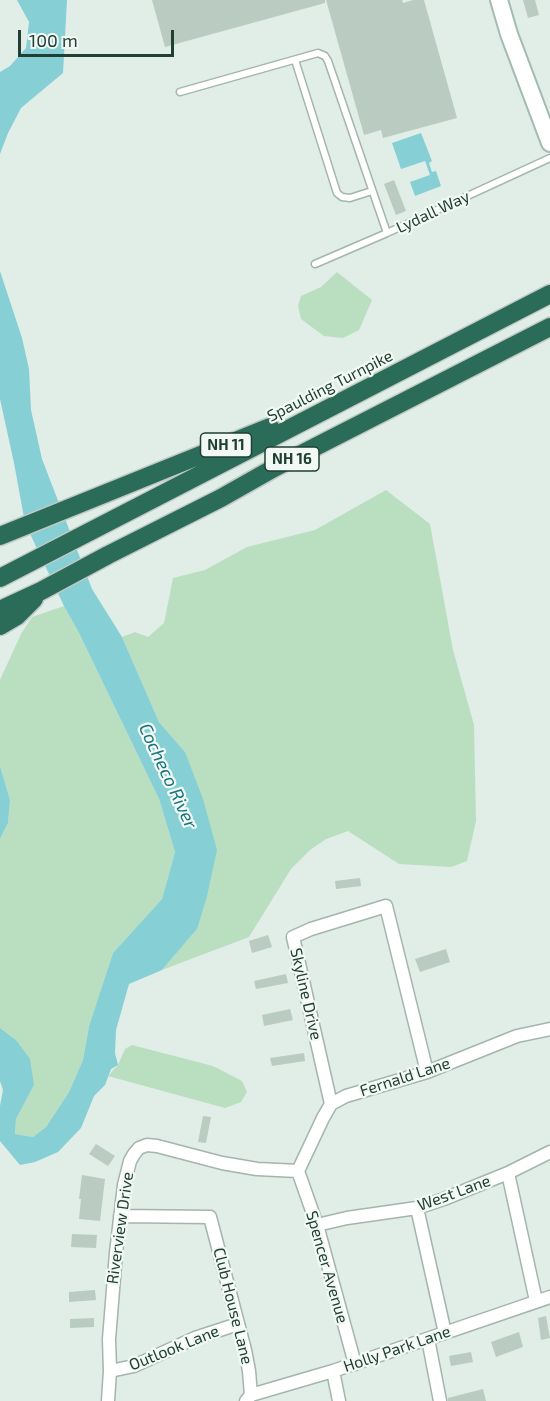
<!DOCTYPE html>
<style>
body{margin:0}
#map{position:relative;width:550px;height:1401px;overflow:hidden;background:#e1ede7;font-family:"Exo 2",sans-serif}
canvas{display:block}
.scale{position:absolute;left:18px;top:30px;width:156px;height:27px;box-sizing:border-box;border:3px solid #213f34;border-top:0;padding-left:8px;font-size:18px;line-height:21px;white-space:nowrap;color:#213f34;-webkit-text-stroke:4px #f2f9f5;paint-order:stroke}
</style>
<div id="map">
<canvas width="550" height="1401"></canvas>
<div class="scale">100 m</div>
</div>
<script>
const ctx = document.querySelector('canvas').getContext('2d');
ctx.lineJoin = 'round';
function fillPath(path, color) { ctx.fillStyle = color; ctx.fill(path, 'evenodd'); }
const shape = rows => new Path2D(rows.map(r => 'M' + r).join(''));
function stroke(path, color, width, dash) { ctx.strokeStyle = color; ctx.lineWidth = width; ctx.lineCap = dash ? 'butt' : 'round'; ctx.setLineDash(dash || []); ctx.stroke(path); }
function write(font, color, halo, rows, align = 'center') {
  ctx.font = font + ' "Exo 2",sans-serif'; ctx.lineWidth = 4.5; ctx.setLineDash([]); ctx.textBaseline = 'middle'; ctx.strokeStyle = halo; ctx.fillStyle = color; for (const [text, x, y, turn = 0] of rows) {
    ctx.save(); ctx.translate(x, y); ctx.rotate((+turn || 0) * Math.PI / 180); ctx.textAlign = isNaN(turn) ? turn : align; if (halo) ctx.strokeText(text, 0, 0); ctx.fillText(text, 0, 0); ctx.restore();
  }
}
fillPath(shape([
 [337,272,372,300,359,330,343,338,324,336,309,325,301,319,298,306,301,296,321,287],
 [386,490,430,524,453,650,474,725,476,821,467,861,451,867,399,864,348,831,326,839,310,850,291,869,249,937,162,970,197,929,185,752,159,722,122,637,135,632,148,637,164,623,173,578,205,570,247,547,315,530],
 [64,606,79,633,159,799,175,852,162,899,113,953,89,1026,83,1060,69,1092,46,1127,33,1137,15,1134,16,1119,34,1085,16,1040,0,1028,0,839,8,823,10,800,0,766,0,680,21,634,32,617],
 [132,1045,213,1066,242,1081,247,1092,241,1102,225,1108,108,1076,118,1065,125,1049]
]), '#b9dfc0');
fillPath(shape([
 [17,0,67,0,63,73,21,108,8,133,0,154,0,72,10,66,26,48,29,22],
 [421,133,432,161,429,163,432,172,436,171,441,186,415,196,410,182,430,175,425,161,401,169,392,143],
 [0,271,22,338,29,369,31,410,42,459,92,589,122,637,159,722,185,752,203,799,217,850,207,896,197,929,162,970,129,984,116,1030,115,1053,118,1065,111,1069,105,1085,94,1096,81,1128,58,1152,35,1162,20,1165,0,1141,0,1106,3,1090,0,1081,0,1028,16,1040,30,1059,34,1085,16,1119,15,1134,33,1137,46,1127,69,1092,83,1060,89,1026,113,953,162,899,175,852,159,799,79,633,64,606,25,523,14,463,0,399],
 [0,766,10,800,8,823,0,839]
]), '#86cfd5');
fillPath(shape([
 [152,0,325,0,325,3,165,47],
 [326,0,402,0,403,3,413,0,424,0,457,118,383,138,381,130,364,135],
 [523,0,535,0,539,15,528,18],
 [394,180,406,211,396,215,384,184],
 [360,878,361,886,336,889,335,881],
 [268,935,272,947,252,953,249,941],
 [446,949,450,962,420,972,415,959],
 [286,974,288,983,256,989,254,981],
 [290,1009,293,1020,264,1026,262,1015],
 [304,1053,305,1061,272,1066,270,1058],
 [203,1116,211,1117,206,1143,198,1142],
 [96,1144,115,1156,108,1166,89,1154],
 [82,1175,105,1179,100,1221,79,1219,81,1199,79,1199],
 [72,1234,97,1235,96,1248,71,1247],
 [95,1290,96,1300,69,1302,69,1292],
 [546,1316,550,1338,541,1340,538,1318],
 [94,1318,94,1327,70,1328,70,1319],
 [519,1332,523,1347,496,1357,491,1342],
 [471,1352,473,1362,451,1366,449,1356],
 [483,1389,486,1401,448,1401,448,1398]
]), '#bacbc2');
const lane = shape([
 [295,60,337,193,342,197,350,198,372,191],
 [180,92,318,53,325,56,328,61,387,233],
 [315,264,387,233,550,158]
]);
const street = shape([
 [331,1104,293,937,311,929,386,906,427,1072],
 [298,1171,323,1118,331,1104,346,1096,427,1072,517,1036,550,1029],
 [298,1171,317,1225,355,1364],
 [508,1173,536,1301],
 [417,1208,445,1333],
 [120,1216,210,1217,245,1350,249,1371,251,1395],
 [317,1225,347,1218,417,1208,444,1199,508,1173,550,1152],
 [428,1339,440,1401],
 [110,1371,134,1366,195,1338,238,1324],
 [333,1371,339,1401],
 [108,1401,110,1371,109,1339,116,1253,124,1185,130,1161,134,1154,139,1148,147,1145,157,1146,222,1163,257,1169,298,1171],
 [246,1401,251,1395,333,1371,550,1297]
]);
const secondary = shape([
 [499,0,509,34,550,143]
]);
const highway = shape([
 [0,536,270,427],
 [0,578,550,294],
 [0,610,41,591,108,555,221,498,274,468,550,327],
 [0,626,17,616,34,599]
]);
stroke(lane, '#a4b5ae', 9);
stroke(street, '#a4b5ae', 15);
stroke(secondary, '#a2bcb1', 20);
stroke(highway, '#c1c9c6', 21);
stroke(lane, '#fff', 6);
stroke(street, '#fff', 12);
stroke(secondary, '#fff', 16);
stroke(highway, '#2b6c59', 18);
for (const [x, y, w] of [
 [226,445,51],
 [292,459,54]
]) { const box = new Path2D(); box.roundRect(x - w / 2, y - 12, w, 24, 4.5); ctx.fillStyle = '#f2f9f5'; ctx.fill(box); stroke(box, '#213f34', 1.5); }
write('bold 15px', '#213f34', null, [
 ["NH 11",226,445],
 ["NH 16",292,459]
]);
write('16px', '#213f34', '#f2f9f5', [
 ["Lydall Way",433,212,-25],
 ["Spaulding Turnpike",330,386,-27],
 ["Skyline Drive",306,994,77],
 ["Fernald Lane",405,1077,-18],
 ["West Lane",454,1193,-20],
 ["Riverview Drive",120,1228,-82],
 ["Spencer Avenue",327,1267,74],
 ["Club House Lane",233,1306,76],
 ["Outlook Lane",174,1348,-22],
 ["Holly Park Lane",397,1349,-19]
]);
write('italic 18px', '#17757e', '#f2f9f5', [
 ["Cocheco River",168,776,65]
]);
</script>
